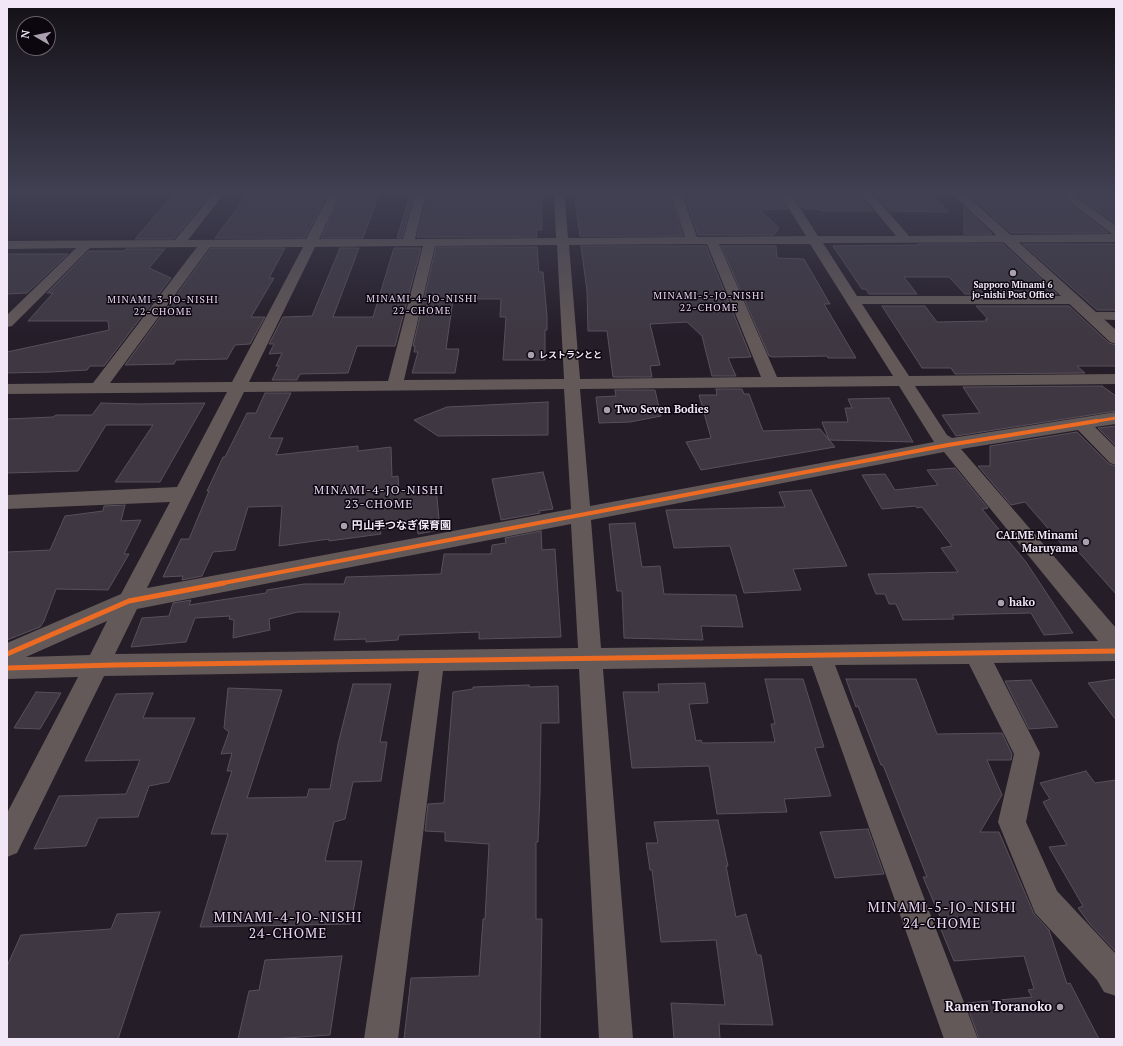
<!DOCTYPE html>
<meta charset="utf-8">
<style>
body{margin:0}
#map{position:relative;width:1123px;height:1046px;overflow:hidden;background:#251d28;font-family:"PT Serif",serif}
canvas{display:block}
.frame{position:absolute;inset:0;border:8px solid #f1e7f6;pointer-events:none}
.north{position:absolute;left:16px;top:16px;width:40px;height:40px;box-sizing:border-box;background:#0c060f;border:1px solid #68606b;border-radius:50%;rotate:279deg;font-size:11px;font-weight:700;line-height:16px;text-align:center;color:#f1e7f6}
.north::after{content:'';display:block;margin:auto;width:14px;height:18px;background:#aaa0ae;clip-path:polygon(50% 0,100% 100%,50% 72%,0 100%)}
</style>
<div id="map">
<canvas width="1123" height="1046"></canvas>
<div class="frame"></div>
<div class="north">N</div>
</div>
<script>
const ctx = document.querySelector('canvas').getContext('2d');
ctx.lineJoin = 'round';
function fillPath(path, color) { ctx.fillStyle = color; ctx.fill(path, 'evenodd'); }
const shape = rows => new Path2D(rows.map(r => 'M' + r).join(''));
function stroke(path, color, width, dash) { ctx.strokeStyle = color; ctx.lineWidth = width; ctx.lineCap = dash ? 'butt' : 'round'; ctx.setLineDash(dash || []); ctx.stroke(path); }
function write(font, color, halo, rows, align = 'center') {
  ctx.font = font + ' "PT Serif","Noto Sans JP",serif'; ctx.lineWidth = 3; ctx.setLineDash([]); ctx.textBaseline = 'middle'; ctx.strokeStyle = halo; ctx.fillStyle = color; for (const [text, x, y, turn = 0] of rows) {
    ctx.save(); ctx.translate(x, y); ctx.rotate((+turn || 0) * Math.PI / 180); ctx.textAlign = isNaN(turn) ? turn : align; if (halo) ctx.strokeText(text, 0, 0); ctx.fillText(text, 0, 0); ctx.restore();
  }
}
const building = shape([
 [177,191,213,191,174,239,135,239,177,191],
 [250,191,329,191,305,238,215,238,250,191],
 [343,191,380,191,363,238,321,238,343,191],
 [516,191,541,191,542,230,536,230,537,237,417,237,428,195,516,195,516,191],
 [583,191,669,191,683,236,580,236,575,200,577,200,576,197,584,196,583,191],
 [683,191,777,191,788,209,760,210,779,228,774,235,698,235,683,191],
 [791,191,858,191,873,211,824,211,816,209,804,209,803,207,802,208,791,191],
 [872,191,930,191,948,212,890,211,872,191],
 [1116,194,1116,224,1076,195,1116,194],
 [410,195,413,195,402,238,397,238,410,195],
 [1045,195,1059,195,1108,233,1011,233,971,197,1045,195],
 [964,207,992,234,964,234,964,207],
 [918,244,1003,244,1057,294,965,294,949,277,904,277,917,294,869,294,866,289,862,289,833,246,919,245,918,244],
 [1023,244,1116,244,1116,310,1097,310,1023,244],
 [581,246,706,246,751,357,728,358,736,376,712,376,702,336,687,322,650,324,660,365,650,366,652,377,613,377,607,331,588,331,587,291,581,246],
 [721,246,776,246,777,258,804,259,830,304,824,304,856,358,828,358,827,356,773,357,769,356,721,246],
 [436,247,537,247,539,272,543,272,547,316,547,330,545,330,545,360,503,360,506,317,500,317,501,299,455,299,453,300,446,349,459,349,455,373,412,373,418,352,414,352,415,346,413,346,436,247],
 [211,248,285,248,269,278,274,278,251,317,265,317,250,344,235,345,227,359,176,360,174,364,125,365,211,248],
 [340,248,359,248,333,317,373,317,394,248,421,248,395,346,357,346,348,373,300,374,297,380,272,380,279,366,276,366,282,353,269,354,274,344,269,344,283,317,312,316,340,248],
 [126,249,165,249,149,268,171,278,104,366,90,366,87,370,51,372,7,373,7,352,109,330,108,321,28,321,53,293,47,293,89,251,124,251,126,249],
 [7,254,68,254,27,293,7,294,7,254],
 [882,306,925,306,937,322,987,321,985,319,988,319,976,306,1069,306,1109,343,1116,345,1116,366,1077,366,1085,373,955,374,951,368,922,368,882,306],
 [1102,386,1116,396,1116,411,956,436,942,415,980,413,963,387,1102,386],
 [716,389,742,389,744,394,749,394,763,431,820,429,835,447,701,470,686,442,711,438,699,395,717,395,716,389],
 [615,390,655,390,661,416,630,422,599,423,596,397,616,396,615,390],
 [265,393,291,393,269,438,283,438,276,455,358,446,358,451,391,447,392,477,398,476,399,492,436,487,440,530,418,534,417,521,380,529,381,534,329,541,329,539,279,546,282,506,248,507,235,550,213,552,202,576,182,580,183,576,163,577,181,539,189,539,209,491,207,491,223,457,225,457,247,413,256,413,265,393],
 [889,398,913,442,829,440,822,422,848,422,845,408,852,408,848,399,889,398],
 [548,402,548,435,438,436,414,420,447,407,548,402],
 [101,403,138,404,205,403,160,482,115,482,153,425,106,425,78,471,7,473,7,419,53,417,56,415,92,415,101,403],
 [1116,426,1116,446,1098,428,1116,426],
 [1077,432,1109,464,1116,466,1116,594,1075,548,1066,549,1025,502,1011,505,978,466,990,466,990,446,1077,432],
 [955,468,988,508,982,509,1026,562,1073,633,1044,635,1031,613,952,615,954,619,903,620,896,604,889,604,885,594,876,594,868,574,958,572,941,548,952,546,922,507,917,508,916,506,882,509,862,475,885,474,895,490,938,485,927,470,955,468],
 [543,472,553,509,539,511,540,513,501,520,492,479,543,472],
 [811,490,847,566,793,569,801,590,744,593,730,546,674,548,666,510,785,507,779,492,811,490],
 [125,505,121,521,141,520,124,554,129,554,108,590,56,589,44,621,40,627,7,640,7,552,50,550,65,516,103,511,104,506,125,505],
 [635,523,642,567,660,566,664,594,736,595,743,627,701,626,703,640,624,638,622,591,617,591,609,524,635,523],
 [541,531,542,550,555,549,561,637,479,639,479,632,399,635,398,640,366,642,366,639,334,640,340,612,298,612,269,619,270,630,233,638,234,620,229,619,230,616,195,618,186,642,131,647,142,618,169,616,173,603,191,600,189,605,266,593,267,590,304,584,344,584,346,577,441,574,444,554,491,554,492,545,506,543,505,538,541,531],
 [765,679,803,679,824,747,815,748,831,796,784,799,787,812,717,814,709,766,632,768,623,692,659,692,658,684,705,683,708,703,689,704,696,741,701,740,702,743,775,742,771,724,775,724,765,679],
 [846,679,916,679,937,734,1002,733,1012,754,1011,760,987,760,1002,795,980,832,999,832,1034,914,1049,930,1067,984,1070,983,1099,1039,979,1039,966,1003,1032,997,1028,990,1034,989,1024,956,954,961,937,920,941,919,923,877,927,877,883,765,881,765,858,706,856,707,846,679],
 [1116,679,1116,720,1088,683,1116,679],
 [1031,680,1058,727,1029,729,1005,681,1031,680],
 [353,684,391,684,380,742,387,742,381,781,353,782,345,819,334,822,325,861,362,861,351,924,200,927,228,834,211,834,232,771,227,771,232,753,221,754,229,732,224,728,228,688,282,690,247,798,307,797,309,789,330,789,338,744,353,684],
 [529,685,529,687,558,686,559,723,541,723,540,793,538,842,536,842,536,919,542,919,540,1039,404,1039,411,978,479,976,483,919,485,919,489,844,445,841,445,832,425,831,428,804,444,803,453,692,473,689,473,687,529,685],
 [36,692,61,693,40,729,14,728,36,692],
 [153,693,143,718,195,718,169,782,149,786,138,817,98,818,86,846,34,849,59,796,126,794,140,760,85,761,116,694,153,693],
 [1086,771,1095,783,1116,780,1116,952,1089,923,1078,908,1083,906,1049,847,1067,845,1043,802,1050,799,1040,783,1086,771],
 [718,820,728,866,726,866,736,917,746,914,757,955,761,955,773,1025,719,1024,720,1039,674,1039,671,1003,725,1005,716,940,661,942,652,870,650,870,646,843,658,843,654,822,718,820],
 [868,829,884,874,835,878,820,832,868,829],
 [160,912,118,1039,7,1039,7,966,21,935,111,929,117,914,160,912],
 [342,956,330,1035,271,1039,238,1039,249,991,259,990,265,960,342,956]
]);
fillPath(building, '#3f3842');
stroke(building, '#58515b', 1);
fillPath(shape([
 [215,191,226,191,188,240,306,239,331,191,342,191,319,239,403,239,416,191,427,191,415,239,556,238,554,191,564,191,568,238,685,237,670,191,681,191,697,237,806,236,778,191,789,191,818,236,896,236,859,191,870,191,909,236,1112,234,1056,191,1068,191,1116,226,1116,242,823,243,857,296,1073,296,1078,297,1080,300,1078,303,1073,304,862,304,909,376,1116,374,1116,384,915,386,947,435,952,438,1116,412,1116,424,1095,427,1116,448,1116,465,1110,463,1078,430,961,449,1116,628,1116,661,994,663,1040,753,1026,822,1057,891,1116,954,1116,996,1104,992,1097,980,1035,913,998,822,1014,754,969,664,835,665,978,1039,944,1039,812,666,603,669,633,1039,599,1039,579,669,443,671,398,1039,364,1039,419,671,104,676,17,853,7,857,7,813,78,677,7,679,7,643,121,594,170,502,7,509,7,495,177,487,227,392,7,394,7,384,93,383,197,247,90,248,12,326,7,327,7,315,76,248,7,249,7,241,175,240,215,191],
 [707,244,761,377,580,379,569,245,707,244],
 [719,244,810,244,893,376,777,377,719,244],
 [557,245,564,379,404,380,435,246,557,245],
 [410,246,423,246,388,381,249,382,315,247,410,246],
 [210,247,303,247,232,382,110,383,210,247],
 [899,386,934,442,590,506,580,389,899,386],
 [564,389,571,509,147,588,244,392,564,389],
 [944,452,1098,641,601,648,591,520,944,452],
 [571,524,578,648,115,654,137,609,571,524],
 [107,621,90,655,26,657,107,621],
 [1036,191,1031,194,956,195,951,192,1036,191],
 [1091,312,1116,312,1116,320,1086,319,1084,316,1086,313,1091,312]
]), '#635958');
fillPath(shape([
 [949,191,962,191,1116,330,1116,344,1110,342,949,191]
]), '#635958');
stroke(shape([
 [1091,422,1116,418]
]), '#ed6a23', 3);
stroke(shape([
 [218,584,948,445,1097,421]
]), '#ed6a23', 4);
stroke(shape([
 [7,654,129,601,224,583],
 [7,668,115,665,1116,651]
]), '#ed6a23', 5);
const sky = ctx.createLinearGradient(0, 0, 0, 338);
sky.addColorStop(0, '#141016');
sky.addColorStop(0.57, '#404053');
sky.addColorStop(1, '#40405300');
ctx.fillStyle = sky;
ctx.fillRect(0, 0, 1123, 338);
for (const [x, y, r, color] of [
 [1013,273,4,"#aaa0ae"],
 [531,355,4,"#aaa0ae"],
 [607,410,4,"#aaa0ae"],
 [344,526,4,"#aaa0ae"],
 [1086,542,4,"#aaa0ae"],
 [1001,603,4,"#aaa0ae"],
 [1060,1007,4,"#aaa0ae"]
]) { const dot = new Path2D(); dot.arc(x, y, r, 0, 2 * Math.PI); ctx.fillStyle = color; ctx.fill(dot); stroke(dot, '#0c060f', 1.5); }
write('bold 9px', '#f1e7f6', '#0c060f', [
 ["Sapporo Minami 6",1013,285],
 ["jo-nishi Post Office",1013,295],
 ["レストランとと",539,355,"left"]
]);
ctx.letterSpacing = '1px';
write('10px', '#ead7f3', '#0c060f', [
 ["MINAMI-5-JO-NISHI",709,296],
 ["22-CHOME",709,308],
 ["MINAMI-4-JO-NISHI",422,299],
 ["22-CHOME",422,311],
 ["MINAMI-3-JO-NISHI",163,300],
 ["22-CHOME",163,312]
]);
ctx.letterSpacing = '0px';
write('bold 11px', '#f1e7f6', '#0c060f', [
 ["Two Seven Bodies",615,410],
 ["円山手つなぎ保育園",352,526],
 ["CALME Minami",1078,536,"right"],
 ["Maruyama",1078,549,"right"],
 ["hako",1009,603]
], 'left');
ctx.letterSpacing = '1px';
write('12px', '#ead7f3', '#0c060f', [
 ["MINAMI-4-JO-NISHI",379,491],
 ["23-CHOME",379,505]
]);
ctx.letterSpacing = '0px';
write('bold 13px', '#f1e7f6', '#0c060f', [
 ["Ramen Toranoko",1052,1007]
], 'right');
ctx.letterSpacing = '1px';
write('14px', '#ead7f3', '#0c060f', [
 ["MINAMI-5-JO-NISHI",942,908],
 ["24-CHOME",942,924],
 ["MINAMI-4-JO-NISHI",288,918],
 ["24-CHOME",288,934]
]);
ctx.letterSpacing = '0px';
</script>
